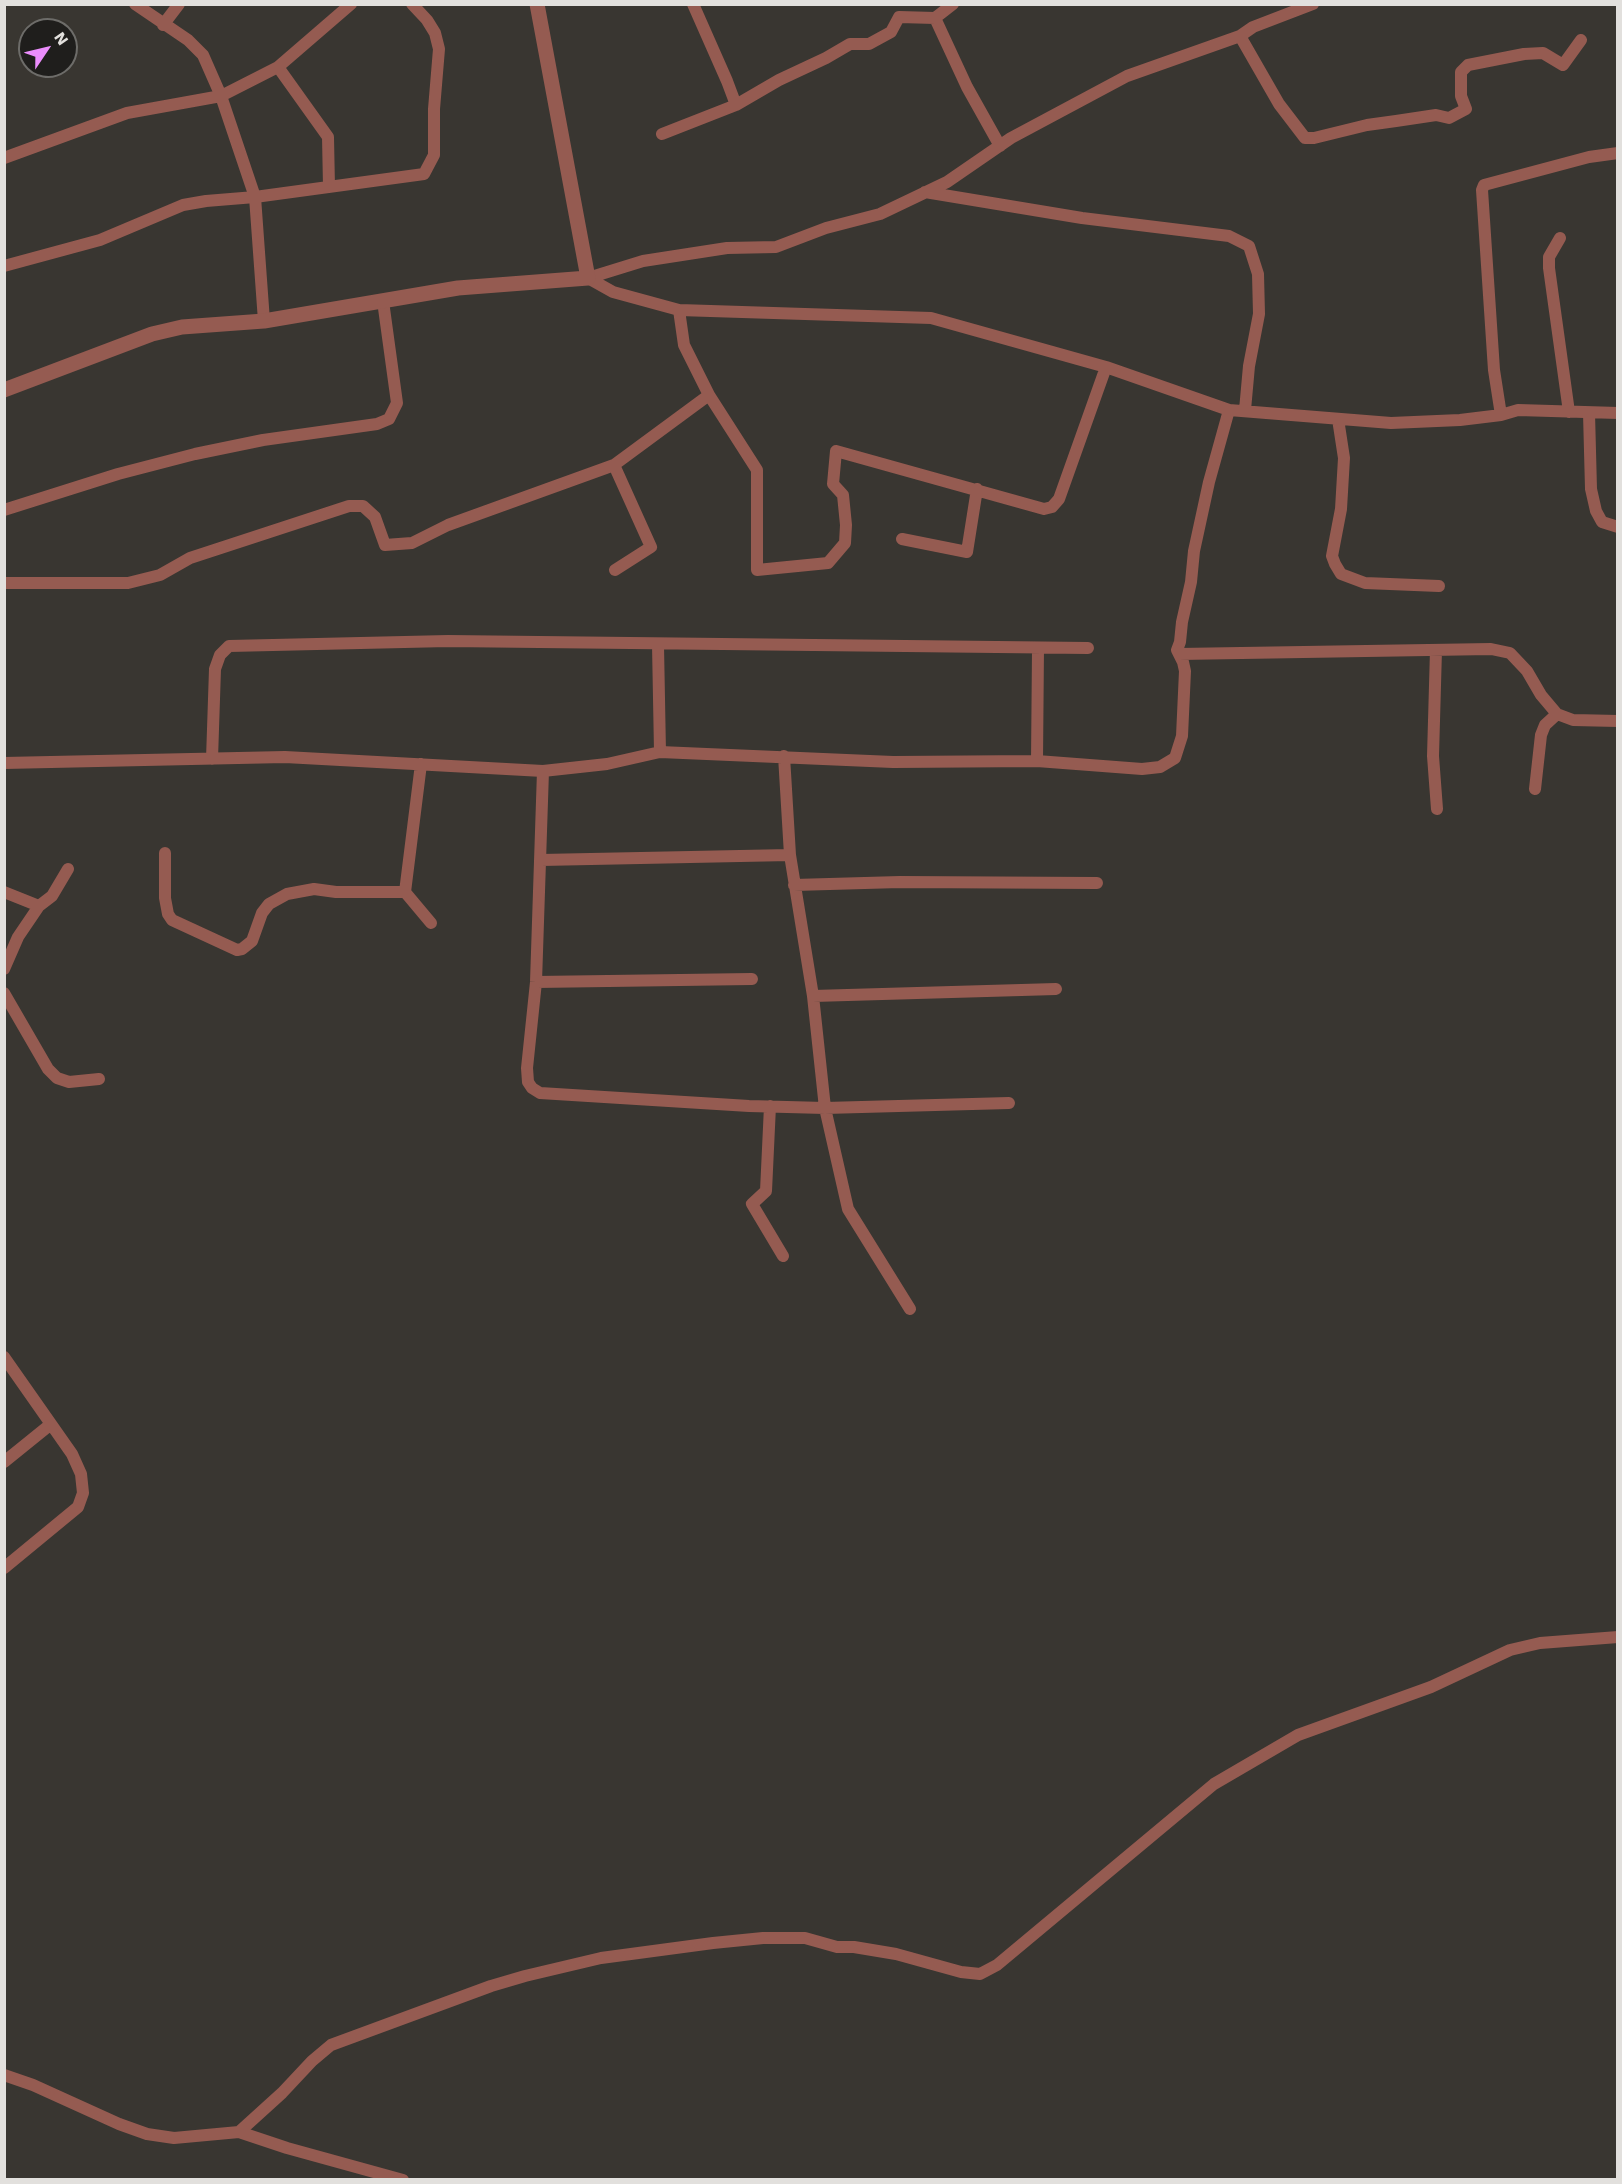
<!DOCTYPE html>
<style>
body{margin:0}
#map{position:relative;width:1622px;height:2184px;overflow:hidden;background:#393631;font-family:"Work Sans",sans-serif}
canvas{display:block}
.frame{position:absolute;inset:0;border:6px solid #e2e0dd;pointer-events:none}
.north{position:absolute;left:18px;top:18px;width:60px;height:60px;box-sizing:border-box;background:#1f1e1c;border:2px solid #6d6c69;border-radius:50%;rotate:55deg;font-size:16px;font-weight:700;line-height:24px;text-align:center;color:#e2e0dd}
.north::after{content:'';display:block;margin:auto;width:21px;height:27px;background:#eb8dfc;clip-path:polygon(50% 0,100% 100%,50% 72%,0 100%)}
</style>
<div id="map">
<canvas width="1622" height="2184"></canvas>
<div class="frame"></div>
<div class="north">N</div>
</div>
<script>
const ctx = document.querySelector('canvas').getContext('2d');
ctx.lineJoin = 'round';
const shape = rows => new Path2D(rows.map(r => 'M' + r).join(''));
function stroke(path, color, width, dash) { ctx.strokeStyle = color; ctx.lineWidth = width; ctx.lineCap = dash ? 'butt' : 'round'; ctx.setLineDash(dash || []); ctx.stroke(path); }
stroke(shape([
 [135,4,188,40,203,55,221,96,255,197,264,321],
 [693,4,727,81,736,105],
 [935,18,967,87,1000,146],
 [163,25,179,4],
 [1240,36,1279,104,1305,138,1314,138,1367,125,1396,121,1436,115,1449,118,1466,109,1461,96,1461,72,1468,65,1524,54,1543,53,1563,65,1581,40],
 [278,67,328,137,329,187],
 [662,134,736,105,779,80,826,58,850,44,869,44,891,32,899,17,935,18,953,4],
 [4,158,127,113,221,96,278,67,351,4],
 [925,192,1082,218,1229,236,1249,246,1258,274,1259,314,1249,366,1245,410],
 [1560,238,1549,257,1549,268,1569,412],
 [4,266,100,240,183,205,206,201,255,197,424,174,434,155,434,109,439,49,435,33,427,20,412,4],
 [588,278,613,292,679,310,931,318,1106,367,1229,410,1391,423,1460,420,1501,415,1518,410,1618,413],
 [588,278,643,261,727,248,776,247,826,228,880,214,947,182,1011,138,1127,76,1240,36,1253,27,1313,4],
 [679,310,684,345,709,395,757,470,757,570,828,563,845,543,846,525,843,495,833,484,836,451,1044,509,1052,507,1059,499,1106,367],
 [1589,413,1591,489,1596,511,1602,522,1618,527],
 [1501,415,1494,370,1482,190,1484,185,1589,157,1618,153],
 [1338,419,1344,458,1341,509,1332,556,1335,564,1341,574,1365,583,1439,586],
 [614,465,651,547,615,570],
 [4,510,118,474,195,454,263,440,377,424,389,419,397,403,383,301],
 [902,539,967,552,977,489],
 [4,583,128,583,160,575,190,558,349,506,363,506,375,517,385,545,412,543,448,525,614,465,709,395],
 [658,645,660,752],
 [1436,650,1433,756,1437,809],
 [1179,654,1491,649,1510,653,1527,671,1541,695,1557,714,1573,720,1618,721],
 [784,756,790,855,813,996,825,1108,848,1209,910,1309],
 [212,759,215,669,220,655,229,646,448,641,1088,648],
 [1037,761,1038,649],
 [4,763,285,757,543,771,607,764,660,752,893,762,1037,761,1142,769,1160,767,1175,758,1182,736,1185,671,1183,662,1177,650,1180,642,1182,622,1191,582,1194,551,1209,482,1229,410],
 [421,764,405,892,431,923],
 [543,771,536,982,527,1068,528,1082,532,1088,540,1093,749,1106,825,1108,1009,1103],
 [1535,789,1541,735,1545,725,1557,714],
 [165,853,165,898,168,914,172,920,237,950,242,949,252,941,262,913,269,904,287,894,314,889,336,892,405,892],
 [541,860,790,855],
 [794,885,900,882,1097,883],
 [4,892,39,906],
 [4,969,18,937,39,906,52,896,68,869],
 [536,982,752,979],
 [4,993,48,1069,57,1078,69,1082,99,1079],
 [813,996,1056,989],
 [770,1106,766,1191,752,1204,783,1256],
 [4,1357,72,1454,81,1474,83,1493,78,1507,4,1568],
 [4,1462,51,1424],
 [4,2075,33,2085,119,2124,147,2134,174,2138,239,2132,287,2148,403,2180],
 [239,2132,282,2093,312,2061,331,2045,491,1986,525,1976,601,1958,713,1943,763,1938,805,1938,837,1947,854,1947,896,1954,961,1972,980,1974,997,1965,1214,1784,1298,1735,1431,1687,1510,1650,1540,1643,1618,1637]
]), '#955b51', 12);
stroke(shape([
 [4,390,152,334,182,327,264,321,458,288,588,278,537,4]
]), '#955b51', 15);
</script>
